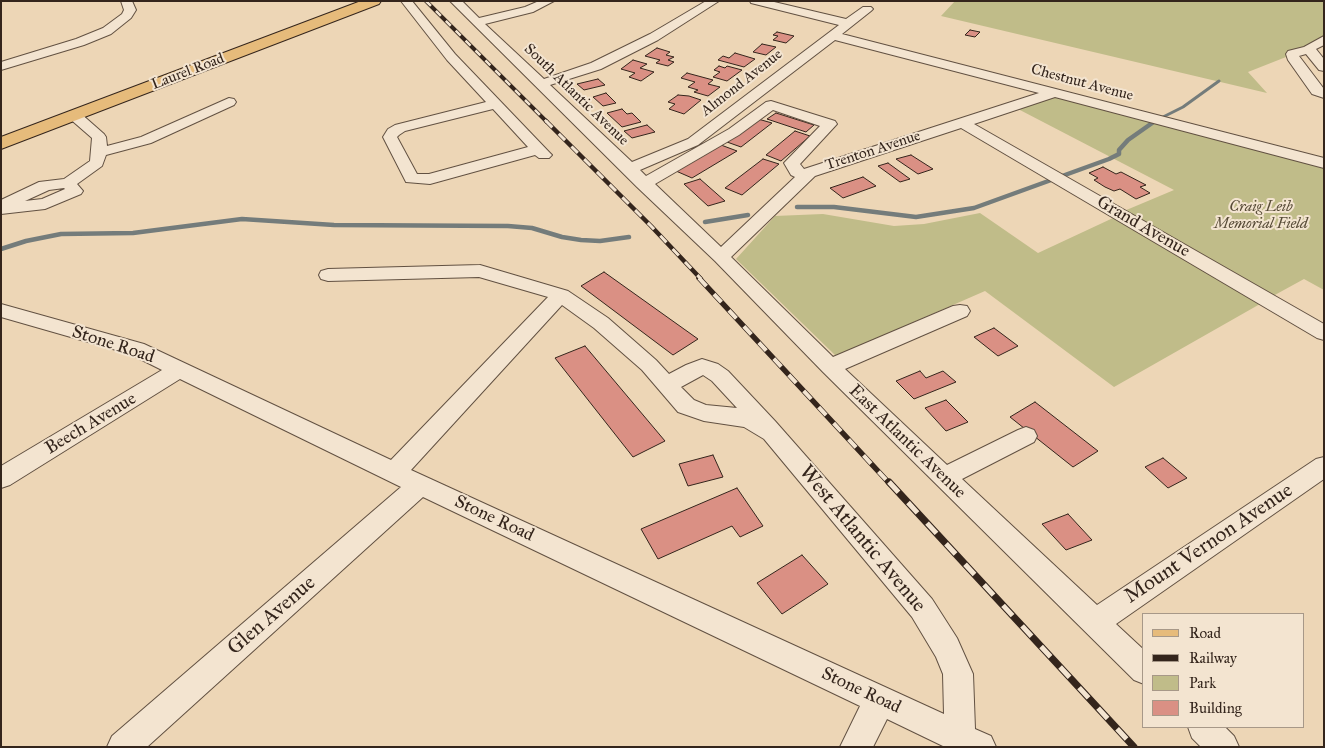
<!DOCTYPE html>
<style>
body{margin:0}
#map{position:relative;width:1325px;height:748px;overflow:hidden;background:#edd6b6;font-family:"IM FELL Great Primer",serif}
canvas{display:block}
.frame{position:absolute;inset:0;border:2px solid #34251c;pointer-events:none}
.legend{position:absolute;left:1142px;top:613px;width:162px;height:115px;box-sizing:border-box;background:#f3e4d0;border:1px solid #a79888;margin:0;padding:6px 9px;list-style:none;font-size:15px;color:#34251c}
.legend li{display:flex;align-items:center;gap:10px;height:25px}
.legend b{width:25px;border:1px solid #a79888}
</style>
<div id="map">
<canvas width="1325" height="748"></canvas>
<div class="frame"></div>
<ul class="legend">
<li><b style="height:6px;background:#e6bb7b"></b>Road</li>
<li><b style="height:6px;background:#34251c"></b>Railway</li>
<li><b style="height:14px;background:#c0bc89"></b>Park</li>
<li><b style="height:14px;background:#da9084"></b>Building</li>
</ul>
</div>
<script>
const ctx = document.querySelector('canvas').getContext('2d');
ctx.lineJoin = 'round';
function fillPath(path, color) { ctx.fillStyle = color; ctx.fill(path, 'evenodd'); }
const shape = rows => new Path2D(rows.map(r => 'M' + r).join(''));
function stroke(path, color, width, dash) { ctx.strokeStyle = color; ctx.lineWidth = width; ctx.lineCap = dash ? 'butt' : 'round'; ctx.setLineDash(dash || []); ctx.stroke(path); }
function write(font, color, halo, rows, align = 'center') {
  ctx.font = font + ' "IM FELL Great Primer",serif'; ctx.lineWidth = 4; ctx.setLineDash([]); ctx.textBaseline = 'middle'; ctx.strokeStyle = halo; ctx.fillStyle = color; for (const [text, x, y, turn = 0] of rows) {
    ctx.save(); ctx.translate(x, y); ctx.rotate((+turn || 0) * Math.PI / 180); ctx.textAlign = isNaN(turn) ? turn : align; if (halo) ctx.strokeText(text, 0, 0); ctx.fillText(text, 0, 0); ctx.restore();
  }
}
fillPath(shape([
 [955,1,1324,1,1324,42,1248,72,1267,93,941,16],
 [1056,97,1324,167,1324,290,1304,279,1273,296,1124,211,1174,190,1018,109],
 [980,213,1038,253,1113,218,1260,304,1114,387,985,291,836,356,736,259,775,216,823,214,894,226,924,224]
]), '#c0bc89');
stroke(shape([
 [1153,122,1183,107,1219,81]
]), '#747c7b', 3);
stroke(shape([
 [797,207,834,207,916,217,974,208,1109,159,1119,154,1119,150,1128,140,1155,121],
 [705,222,748,215],
 [1,249,26,241,61,234,133,233,242,219,334,225,508,226,532,228,562,237,581,240,600,241,629,237]
]), '#747c7b', 4.5);
const building = shape([
 [970,30,980,32,975,37,965,35,970,30],
 [777,32,794,36,786,43,773,40,778,36,773,35,777,32],
 [762,44,776,47,766,55,753,52,762,44],
 [657,48,670,52,666,55,674,57,668,60,674,62,668,66,656,63,660,60,645,56,657,48],
 [735,53,755,59,744,67,718,60,723,56,729,58,735,53],
 [633,60,647,64,640,68,654,72,641,81,629,77,635,73,621,69,633,60],
 [719,66,725,68,727,66,742,70,727,81,713,77,720,72,714,70,719,66],
 [687,73,713,80,708,84,720,87,708,96,694,92,698,90,688,87,695,82,681,78,687,73],
 [598,79,605,85,584,90,577,84,598,79],
 [606,93,616,103,603,106,593,97,606,93],
 [678,95,689,96,701,100,684,114,669,109,675,104,668,102,678,95],
 [622,109,627,114,632,113,641,122,622,127,607,113,622,109],
 [776,113,814,125,806,132,767,119,776,113],
 [758,119,772,123,741,147,727,142,758,119],
 [647,125,655,132,632,138,624,131,647,125],
 [795,131,810,136,781,161,766,155,795,131],
 [721,145,737,151,692,178,676,171,721,145],
 [911,155,933,169,918,174,896,159,911,155],
 [763,159,779,164,742,195,725,188,763,159],
 [888,163,910,179,900,182,878,166,888,163],
 [1103,167,1116,174,1121,172,1146,185,1140,187,1150,193,1136,199,1120,189,1114,191,1105,187,1094,180,1098,178,1089,173,1103,167],
 [863,177,876,186,843,198,830,188,863,177],
 [700,179,725,201,708,206,684,184,700,179],
 [604,272,698,339,673,355,581,286,604,272],
 [994,328,1018,346,998,356,974,337,994,328],
 [585,346,665,441,633,457,555,358,585,346],
 [920,371,926,378,943,371,956,382,914,399,896,381,920,371],
 [946,400,968,422,946,431,925,408,946,400],
 [1035,402,1098,451,1073,467,1010,417,1035,402],
 [713,455,723,477,688,486,679,464,713,455],
 [1163,458,1187,478,1168,488,1145,467,1163,458],
 [737,488,763,526,740,537,732,526,658,559,641,529,737,488],
 [1068,514,1092,540,1066,550,1042,524,1068,514],
 [802,555,828,584,782,614,757,583,802,555]
]);
fillPath(building, '#da9084');
stroke(building, '#34251c', 1);
const minor = shape([
 [121,1,132,1,136,10,131,18,111,34,84,45,1,70,1,62,76,39,103,28,122,14,124,10,121,1],
 [401,1,412,1,455,54,549,152,552,155,549,158,539,158,535,155,430,184,406,182,383,137,388,129,395,125,486,102,447,60,401,1],
 [493,109,528,147,429,174,417,174,397,137,399,135,405,131,493,109],
 [450,1,462,1,479,18,525,7,539,1,554,1,533,12,485,24,544,79,591,63,650,34,706,1,719,1,658,40,601,69,550,85,632,162,688,139,839,25,751,3,750,1,770,1,846,19,863,7,871,7,873,9,871,11,842,34,1324,158,1324,168,1055,97,974,124,1324,324,1324,340,1317,338,961,128,815,176,731,257,833,357,953,306,960,305,967,306,970,311,967,316,845,369,947,465,1018,430,1026,427,1034,430,1037,436,1034,442,962,479,1097,605,1316,459,1324,457,1324,479,1116,624,1144,650,1144,684,1134,680,823,372,715,261,637,187,450,1],
 [835,40,1039,93,804,169,800,164,837,124,835,121,771,101,766,102,729,129,646,176,640,170,698,145,835,40],
 [773,110,820,126,784,163,791,175,795,177,721,247,655,184,739,135,773,110],
 [1324,36,1324,45,1316,49,1324,59,1324,71,1319,70,1306,54,1299,56,1324,89,1324,98,1312,94,1288,60,1286,54,1288,51,1304,47,1324,36],
 [229,98,234,99,236,102,234,105,151,143,106,155,102,166,77,184,83,191,81,194,45,209,1,214,1,200,39,182,64,179,90,161,92,138,69,118,67,115,69,112,79,112,104,134,106,137,107,146,141,137,229,98],
 [64,188,65,189,42,199,25,201,49,190,64,188],
 [480,265,568,291,608,318,656,360,669,374,686,365,702,359,718,364,728,371,775,421,932,599,957,638,973,674,975,729,991,736,996,747,945,747,887,719,873,747,840,747,860,706,423,497,147,747,107,747,112,736,401,487,180,379,10,485,1,488,1,466,162,370,130,354,1,317,1,304,144,344,391,460,548,297,479,277,328,281,321,279,319,275,321,271,328,269,480,265],
 [562,305,594,328,642,370,678,412,704,421,744,427,764,439,912,617,936,657,943,674,944,714,411,470,562,305],
 [703,375,712,381,737,408,706,405,694,400,681,387,703,375],
 [1188,727,1225,727,1234,736,1239,747,1201,747,1192,738,1188,727]
]);
const major = shape([
 [361,1,381,1,379,4,1,149,1,137,361,1]
]);
stroke(minor, '#625142', 2);
stroke(major, '#34251c', 2);
fillPath(minor, '#f3e4d0');
fillPath(major, '#e6bb7b');
const railFar3 = shape([
 [426,1,547,122]
]);
const railFar2 = shape([
 [546,121,651,226,701,279]
]);
const railFar1 = shape([
 [699,278,890,484]
]);
const rail = shape([
 [889,482,1134,747]
]);
stroke(railFar3, '#34251c', 4);
stroke(railFar2, '#34251c', 4.5);
stroke(railFar1, '#34251c', 5.5);
stroke(rail, '#34251c', 7);
stroke(railFar3, '#f3e4d0', 2.5, [7]);
stroke(railFar2, '#f3e4d0', 3, [9]);
stroke(railFar1, '#f3e4d0', 4, [11]);
stroke(rail, '#f3e4d0', 5, [14]);
write('15px', '#34251c', '#f3e4d0', [
 ["Laurel Road",188,72,-21],
 ["Almond Avenue",742,83,-38],
 ["Chestnut Avenue",1082,83,15],
 ["South Atlantic Avenue",576,95,44],
 ["Trenton Avenue",873,151,-18]
]);
write('italic 15px', '#574b37', '#f3e4d0', [
 ["Craig Leib",1261,207],
 ["Memorial Field",1261,224]
]);
write('18px', '#34251c', '#f3e4d0', [
 ["Grand Avenue",1143,227,30],
 ["Stone Road",113,345,18],
 ["Beech Avenue",91,424,-31],
 ["East Atlantic Avenue",907,442,44],
 ["Stone Road",494,519,25],
 ["Stone Road",861,691,25]
]);
write('21px', '#34251c', '#f3e4d0', [
 ["West Atlantic Avenue",862,539,50],
 ["Mount Vernon Avenue",1209,544,-34],
 ["Glen Avenue",272,616,-41]
]);
</script>
